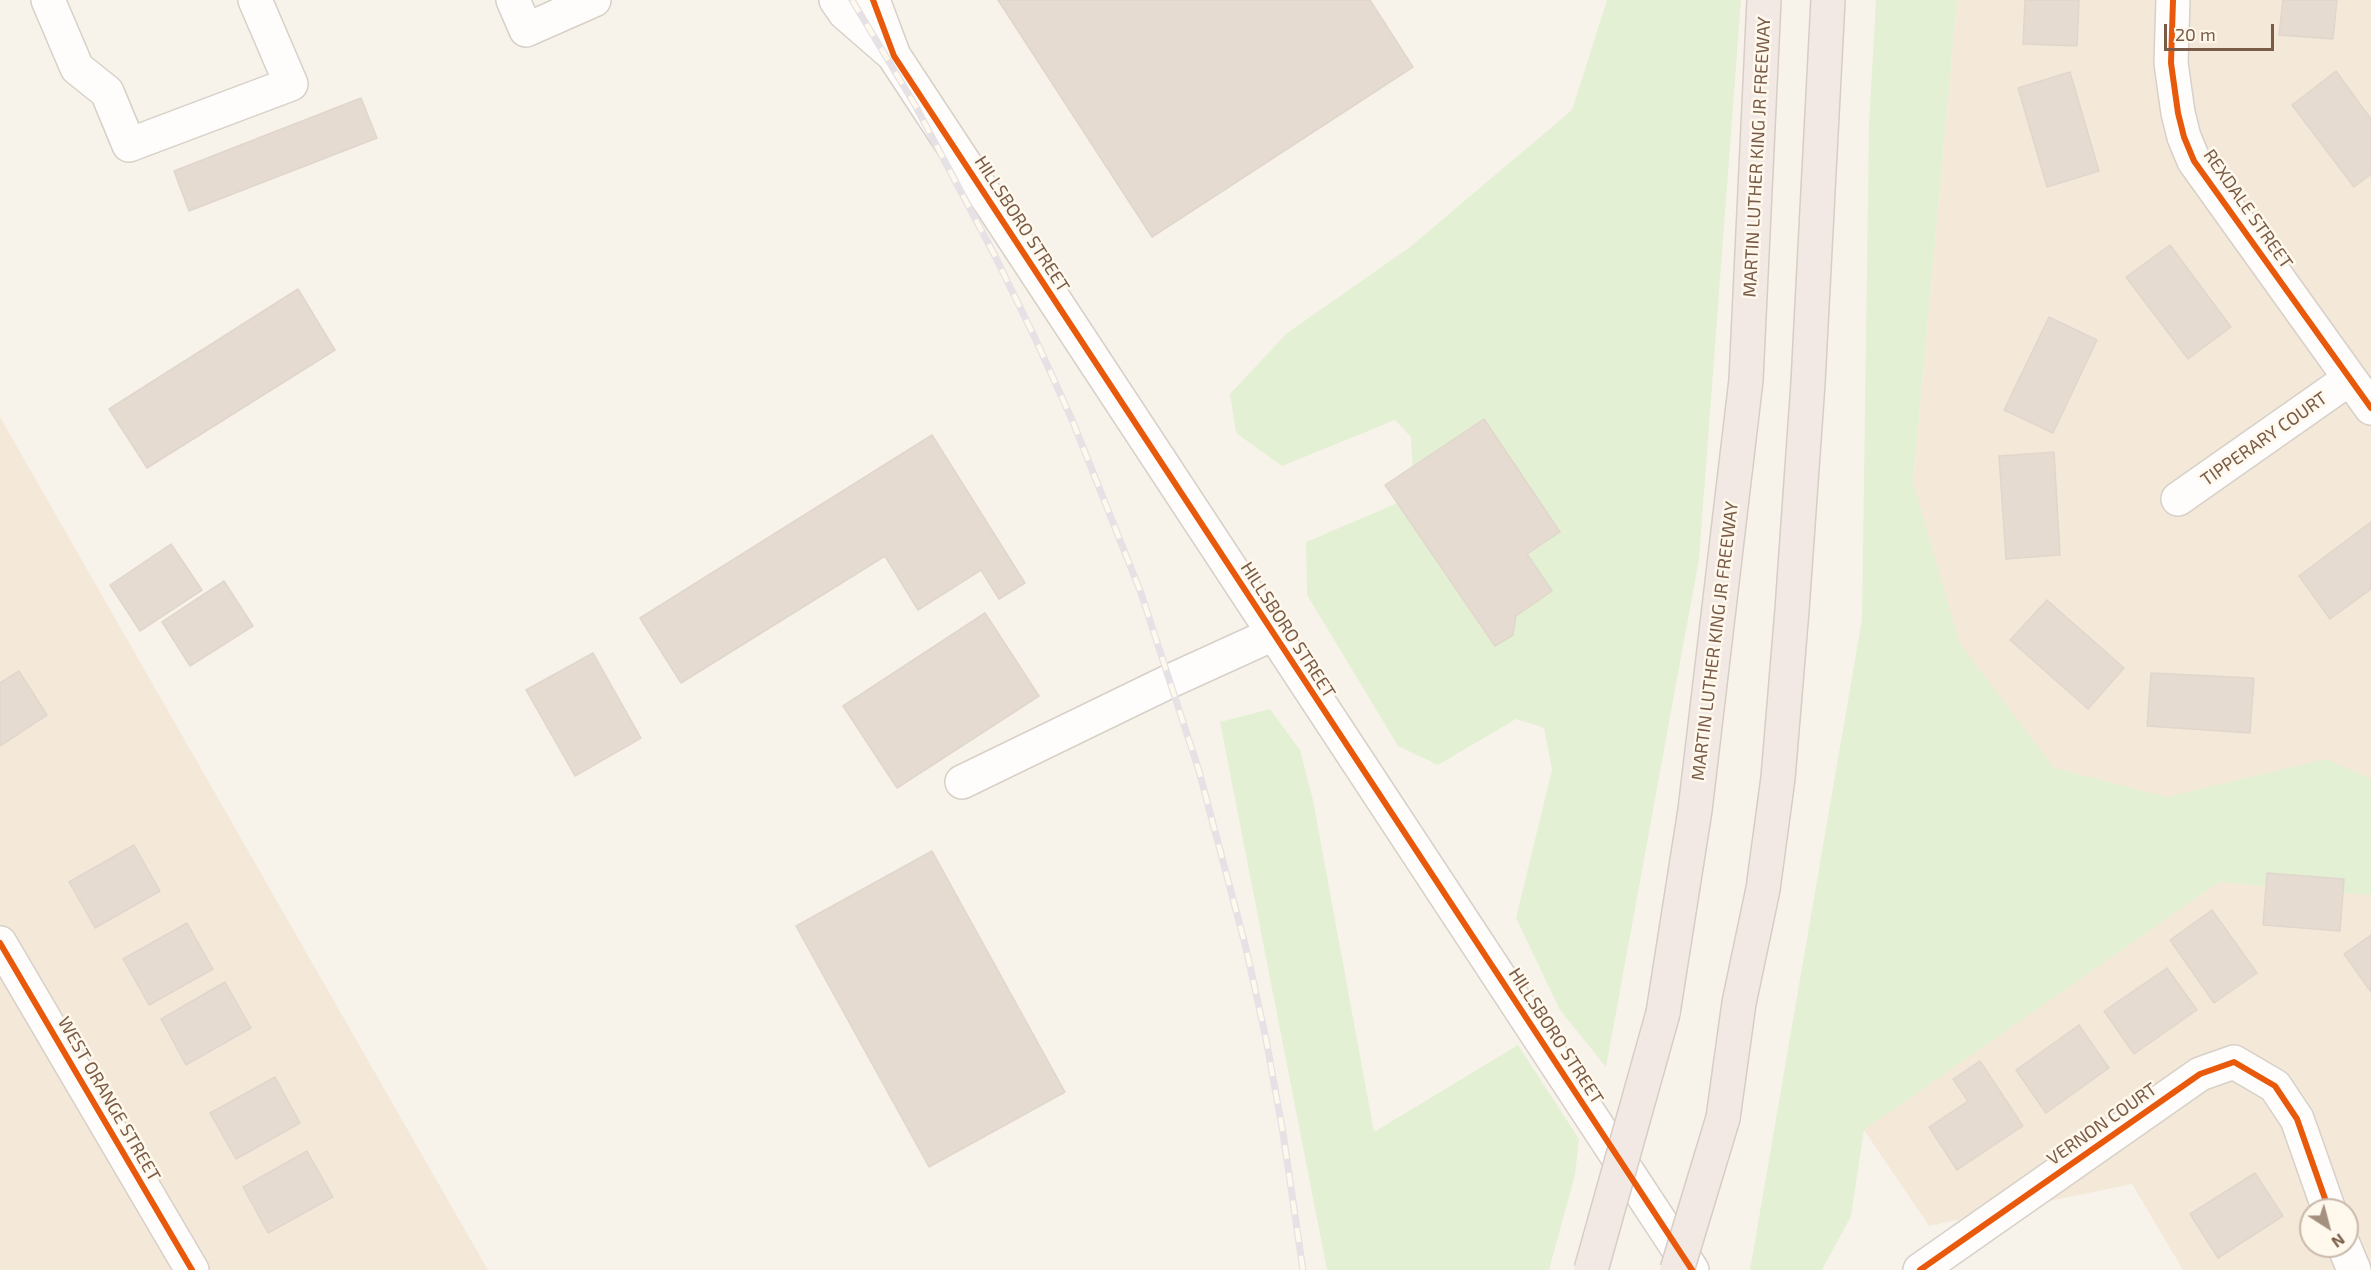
<!DOCTYPE html>
<style>
body{margin:0}
#map{position:relative;width:2371px;height:1270px;overflow:hidden;background:#f8f3ea;font-family:"Exo 2",sans-serif}
canvas{display:block}
.north{position:absolute;left:2299px;top:1198px;width:60px;height:60px;box-sizing:border-box;background:#fff8ec;border:2px solid #c9b9aa;border-radius:50%;rotate:144deg;font-size:16px;font-weight:700;line-height:24px;text-align:center;color:#795b47}
.north::after{content:'';display:block;margin:auto;width:21px;height:27px;background:#a59080;clip-path:polygon(50% 0,100% 100%,50% 72%,0 100%)}
.scale{position:absolute;left:2164px;top:24px;width:110px;height:27px;box-sizing:border-box;border:3px solid #795b47;border-top:0;padding-left:8px;font-size:18px;line-height:21px;white-space:nowrap;color:#795b47;-webkit-text-stroke:4px #fff8ec;paint-order:stroke}
</style>
<div id="map">
<canvas width="2371" height="1270"></canvas>
<div class="north">N</div>
<div class="scale">20 m</div>
</div>
<script>
const ctx = document.querySelector('canvas').getContext('2d');
ctx.lineJoin = 'round';
function fillPath(path, color) { ctx.fillStyle = color; ctx.fill(path, 'evenodd'); }
const shape = rows => new Path2D(rows.map(r => 'M' + r).join(''));
function stroke(path, color, width, dash) { ctx.strokeStyle = color; ctx.lineWidth = width; ctx.lineCap = dash ? 'butt' : 'round'; ctx.setLineDash(dash || []); ctx.stroke(path); }
function write(font, color, halo, rows, align = 'center') {
  ctx.font = font + ' "Exo 2",sans-serif'; ctx.lineWidth = 5; ctx.setLineDash([]); ctx.textBaseline = 'middle'; ctx.strokeStyle = halo; ctx.fillStyle = color; for (const [text, x, y, turn = 0] of rows) {
    ctx.save(); ctx.translate(x, y); ctx.rotate((+turn || 0) * Math.PI / 180); ctx.textAlign = isNaN(turn) ? turn : align; if (halo) ctx.strokeText(text, 0, 0); ctx.fillText(text, 0, 0); ctx.restore();
  }
}
fillPath(shape([
 [1957,0,2371,0,2371,1270,2183,1270,2132,1184,1929,1226,1864,1130,1913,483],
 [2311,1210,2347,1210,2347,1246,2311,1246],
 [0,417,488,1270,0,1270]
]), '#f4e9d9');
fillPath(shape([
 [1607,0,1741,0,1699,559,1606,1067,1560,1010,1516,918,1552,770,1544,728,1516,719,1438,765,1398,746,1307,595,1306,542,1414,496,1411,437,1395,420,1282,466,1236,433,1230,394,1286,334,1410,247,1572,110],
 [1876,0,1957,0,1913,483,1960,644,2054,768,2167,797,2326,759,2371,779,2371,895,2219,882,1864,1130,1851,1216,1822,1270,1750,1270,1862,619,1869,125],
 [1270,709,1300,750,1313,800,1374,1132,1518,1045,1579,1139,1575,1175,1549,1270,1327,1270,1220,722]
]), '#e3f0d3');
const building = shape([
 [998,0,1370,0,1413,67,1152,237,998,0],
 [2025,0,2079,0,2077,46,2023,44,2025,0],
 [2283,0,2337,0,2333,39,2279,35,2283,0],
 [2336,71,2371,119,2371,174,2354,187,2292,105,2336,71],
 [2070,72,2099,171,2047,187,2018,88,2070,72],
 [361,98,377,138,189,211,174,171,361,98],
 [2170,245,2231,327,2188,359,2126,277,2170,245],
 [298,289,335,350,147,468,109,409,298,289],
 [2049,317,2097,340,2053,433,2004,410,2049,317],
 [1484,419,1560,532,1527,554,1552,591,1516,616,1513,635,1495,646,1385,485,1484,419],
 [932,435,1025,583,999,599,981,570,918,610,885,556,681,683,640,618,932,435],
 [2054,452,2060,555,2006,559,1999,456,2054,452],
 [2371,522,2371,589,2330,619,2299,576,2371,522],
 [171,544,202,590,140,631,110,585,171,544],
 [224,581,253,626,190,666,162,622,224,581],
 [2047,600,2124,668,2088,709,2010,640,2047,600],
 [985,613,1039,696,897,788,843,706,985,613],
 [593,653,641,738,575,776,526,690,593,653],
 [19,671,47,715,0,746,0,683,19,671],
 [2151,673,2254,678,2250,733,2147,726,2151,673],
 [134,845,160,891,95,928,69,882,134,845],
 [932,851,1065,1092,929,1167,796,926,932,851],
 [2267,873,2344,879,2340,931,2263,925,2267,873],
 [2212,910,2257,973,2214,1003,2170,940,2212,910],
 [187,923,213,969,149,1005,123,959,187,923],
 [2371,935,2371,992,2344,954,2371,935],
 [2167,968,2197,1010,2134,1054,2104,1011,2167,968],
 [225,982,251,1028,186,1065,161,1019,225,982],
 [2079,1025,2109,1068,2046,1113,2016,1070,2079,1025],
 [1980,1061,2023,1126,1957,1170,1929,1127,1968,1101,1953,1079,1980,1061],
 [275,1077,300,1123,236,1159,210,1113,275,1077],
 [307,1151,333,1197,268,1233,243,1187,307,1151],
 [2255,1173,2283,1216,2218,1258,2190,1214,2255,1173]
]);
fillPath(building, '#e5dbd1');
stroke(building, '#e1d6cc', 1.5);
const minor = shape([
 [48,0,77,68,107,92,129,145,291,84,255,0],
 [513,0,526,30,594,0],
 [836,0,845,13,891,53],
 [873,0,894,56,1692,1270],
 [2173,0,2171,63,2178,113,2184,137,2194,161,2371,408],
 [2178,499,2349,379],
 [962,782,1170,681,1273,634],
 [0,943,192,1270],
 [2344,1246,2354,1270],
 [1920,1270,2200,1074,2234,1062,2275,1086,2297,1119,2329,1210]
]);
const highway = shape([
 [1663,1013,1695,810,1746,380,1764,0],
 [1723,1118,1739,1003,1763,889,1778,778,1792,610,1808,383,1828,0]
]);
stroke(minor, '#d7d0c8', 36);
stroke(highway, '#d7cdc5', 36);
stroke(minor, '#fefdfc', 33);
stroke(highway, '#f2e9e4', 33);
const rail = shape([
 [852,0,915,105,995,256,1035,338,1073,422,1141,593,1199,771,1246,948,1266,1039,1283,1133,1303,1270]
]);
stroke(rail, '#e5e1e5', 7);
stroke(rail, '#fff8ec', 4.5, [14]);
const highwayBridge = shape([
 [1591,1270,1663,1013],
 [1677,1270,1723,1118]
]);
stroke(highwayBridge, '#d7cdc5', 36, []);
stroke(highwayBridge, '#f2e9e4', 33);
stroke(shape([
 [873,0,894,56,1692,1270],
 [2173,0,2171,63,2178,113,2184,137,2194,161,2371,408],
 [0,943,192,1270],
 [1920,1270,2200,1074,2234,1062,2275,1086,2297,1119,2329,1210]
]), '#e8590c', 6);
write('18px', '#795b47', '#fff8ec', [
 ["MARTIN LUTHER KING JR FREEWAY",1757,157,-87],
 ["REXDALE STREET",2248,209,55],
 ["HILLSBORO STREET",1022,224,57],
 ["TIPPERARY COURT",2264,439,-35],
 ["HILLSBORO STREET",1288,630,57],
 ["MARTIN LUTHER KING JR FREEWAY",1715,641,-83],
 ["HILLSBORO STREET",1556,1036,57],
 ["WEST ORANGE STREET",109,1099,60],
 ["VERNON COURT",2102,1124,-35]
]);
</script>
